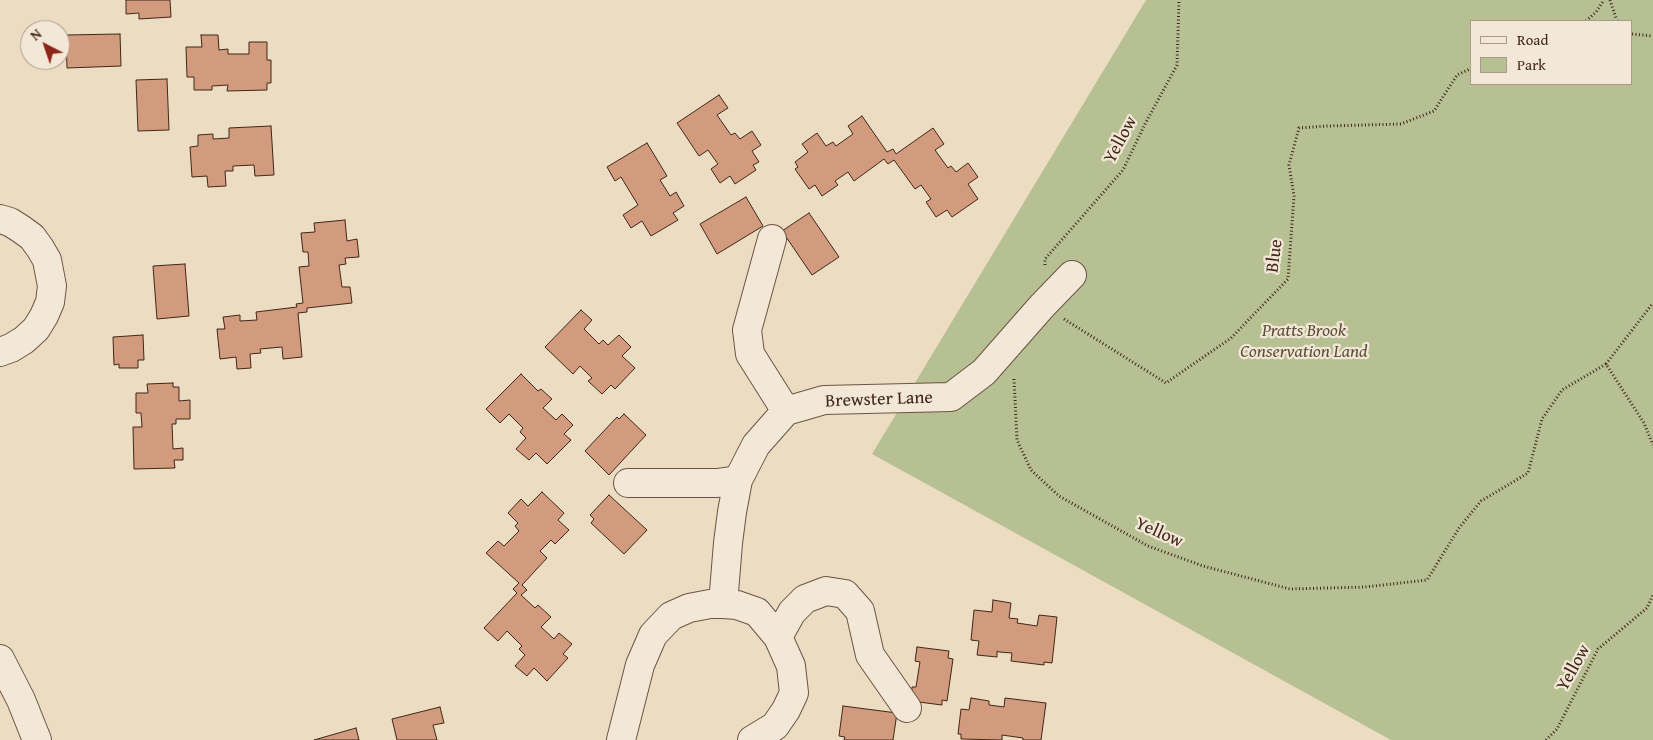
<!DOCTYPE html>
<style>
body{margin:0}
#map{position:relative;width:1653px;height:740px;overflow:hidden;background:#ecdcc1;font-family:"Gentium Book Plus",serif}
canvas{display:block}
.legend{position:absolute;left:1470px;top:20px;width:162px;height:65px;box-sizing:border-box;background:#f3e8d7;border:1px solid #ab9a8b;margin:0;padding:6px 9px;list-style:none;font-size:15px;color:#402619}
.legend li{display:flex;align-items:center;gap:10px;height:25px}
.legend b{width:25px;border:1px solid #ab9a8b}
.north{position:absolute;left:20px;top:20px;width:50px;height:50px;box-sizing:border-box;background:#f3e8d7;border:1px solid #ab9a8b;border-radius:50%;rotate:319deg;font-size:14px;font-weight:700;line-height:20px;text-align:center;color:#402619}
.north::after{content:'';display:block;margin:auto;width:18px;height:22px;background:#8f2418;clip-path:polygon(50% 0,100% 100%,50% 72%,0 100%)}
</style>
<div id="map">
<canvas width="1653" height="740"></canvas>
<ul class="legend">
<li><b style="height:6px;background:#f3e8d7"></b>Road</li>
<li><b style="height:14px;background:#b7c093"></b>Park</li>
</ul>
<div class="north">N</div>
</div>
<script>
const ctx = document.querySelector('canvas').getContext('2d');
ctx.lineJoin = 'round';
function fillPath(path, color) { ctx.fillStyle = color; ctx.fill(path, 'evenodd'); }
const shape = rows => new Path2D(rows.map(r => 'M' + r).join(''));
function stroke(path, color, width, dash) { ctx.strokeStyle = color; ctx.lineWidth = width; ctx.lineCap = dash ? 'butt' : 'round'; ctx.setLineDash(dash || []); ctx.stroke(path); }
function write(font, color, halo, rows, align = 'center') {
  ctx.font = font + ' "Gentium Book Plus",serif'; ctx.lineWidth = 4.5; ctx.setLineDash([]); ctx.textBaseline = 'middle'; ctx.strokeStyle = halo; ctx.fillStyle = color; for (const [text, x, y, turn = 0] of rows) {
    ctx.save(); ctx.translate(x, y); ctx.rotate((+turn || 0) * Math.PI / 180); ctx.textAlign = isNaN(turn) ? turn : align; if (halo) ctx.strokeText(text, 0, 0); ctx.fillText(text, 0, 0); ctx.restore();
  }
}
fillPath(shape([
 [1146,0,1653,0,1653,740,1391,740,872,454],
 [1472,21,1632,21,1632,84,1472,84]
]), '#b7c093');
const building = shape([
 [126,0,170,0,171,17,139,19,139,13,126,14,126,0],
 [120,34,121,66,67,68,66,35,120,34],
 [201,35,218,35,219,50,228,49,228,54,249,54,249,42,267,42,267,60,271,60,271,83,267,83,267,90,227,91,228,85,212,86,212,90,194,90,194,77,187,77,186,47,202,47,201,35],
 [167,79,169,130,138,131,136,80,167,79],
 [719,95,728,108,717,115,731,135,735,133,740,139,752,131,761,145,752,151,759,162,753,165,756,170,735,184,730,176,720,183,711,169,718,164,708,150,699,156,677,123,719,95],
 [862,116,887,152,893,149,896,154,933,128,944,144,935,150,948,168,951,166,956,172,968,163,978,177,968,184,978,199,952,217,947,210,936,217,926,202,931,199,921,185,915,189,894,160,888,164,884,159,854,181,848,172,835,181,838,185,822,196,815,185,809,189,795,169,798,167,795,162,808,152,802,144,817,133,826,146,833,142,836,146,853,134,848,126,862,116],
 [271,126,274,175,255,176,254,165,233,166,233,171,225,171,226,186,208,187,207,176,192,177,190,147,198,146,198,135,213,134,213,139,229,138,229,128,271,126],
 [647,143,667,176,660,180,670,196,676,192,684,206,673,213,678,220,651,236,642,221,631,228,623,215,638,205,621,177,615,181,607,167,647,143],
 [746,197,763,226,717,254,700,224,746,197],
 [809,213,839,257,812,275,782,231,809,213],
 [345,220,347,241,357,239,359,257,345,258,346,264,339,265,342,287,350,287,352,303,307,308,307,312,298,313,302,357,283,359,282,347,260,349,261,353,250,354,251,368,237,369,236,357,220,359,217,329,225,329,223,317,240,315,240,321,257,320,256,312,297,307,296,304,303,303,299,267,309,266,308,252,303,252,301,233,315,232,314,223,345,220],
 [185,264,189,316,157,319,153,266,185,264],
 [581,310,592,320,584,329,599,344,603,340,608,345,619,335,631,347,622,356,635,368,615,389,611,385,602,394,588,381,592,378,580,366,573,374,545,347,581,310],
 [143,335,144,360,138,360,138,368,119,368,119,364,114,365,113,337,143,335],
 [521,374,538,391,541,389,552,399,543,408,556,420,562,414,573,425,564,434,571,440,547,464,536,453,529,460,516,449,526,438,520,432,523,428,509,414,500,423,486,409,521,374],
 [173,383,173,387,179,387,179,401,190,400,190,419,176,419,176,424,172,424,173,449,183,448,183,460,174,460,175,468,134,469,133,427,142,427,141,413,136,413,136,393,148,393,147,384,173,383],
 [624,414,646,435,609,475,585,451,617,417,619,419,624,414],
 [542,492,564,513,558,520,569,530,555,544,551,540,540,551,547,558,522,585,527,590,521,595,535,608,538,605,551,617,541,627,554,639,559,633,572,644,563,654,568,658,547,681,534,668,527,676,515,666,525,655,519,649,522,646,507,631,498,641,484,628,517,593,513,589,519,583,486,553,498,541,504,546,519,531,515,526,518,523,508,513,521,499,528,506,542,492],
 [609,495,647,530,624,554,591,523,594,519,590,515,609,495],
 [993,600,1011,603,1009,618,1018,619,1017,623,1037,626,1039,615,1057,617,1052,663,1044,662,1044,665,1011,661,1012,653,999,652,997,651,997,657,977,655,979,641,971,640,974,610,992,612,993,600],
 [917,647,949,651,948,658,953,659,947,701,942,700,942,705,911,701,912,687,916,687,920,662,915,661,917,647],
 [971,698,989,701,989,705,1004,707,1005,698,1046,703,1041,740,1023,740,1023,738,1002,735,1002,740,961,739,961,734,958,734,961,709,969,710,971,698],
 [843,706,897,713,893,740,844,740,845,737,839,736,843,706],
 [440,707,444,723,433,725,437,740,397,740,392,719,440,707],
 [356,728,359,740,314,740,356,728]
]);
fillPath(building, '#d29b7e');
stroke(building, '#402619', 1);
const minor = shape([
 [0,219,10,222,21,229,32,237,40,248,47,260,52,286,50,302,44,316,36,329,24,340,11,348,0,352],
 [772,239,747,330,750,354,786,411],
 [628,483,717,483,738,480],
 [723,604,728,543,732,512,738,480,756,445,786,411,824,400,951,397,984,372,1042,306,1072,275],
 [778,637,792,612,805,599,826,591,845,594,860,611,870,655,907,708],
 [0,659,21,700,37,740],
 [621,740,640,665,653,635,671,616,689,608,710,604,723,604,737,605,757,612,778,637,791,666,794,693,786,710,775,726,752,740]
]);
stroke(minor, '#6b5443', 30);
stroke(shape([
 [1610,0,1617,21],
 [1586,21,1596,12,1604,0],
 [1632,34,1653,36],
 [1045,265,1045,259,1123,170,1145,124,1177,65,1179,0],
 [1064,319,1166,383,1231,338,1288,279,1294,196,1289,165,1299,128,1327,126,1401,124,1434,111,1457,75,1472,68],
 [1606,364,1653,303],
 [1014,379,1017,440,1031,470,1059,496,1148,546,1203,566,1290,589,1365,587,1427,580,1459,528,1481,501,1528,473,1542,419,1562,390,1606,364,1644,423,1653,445],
 [1546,740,1557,729,1598,649,1647,608,1653,595]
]), '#402619', 3, [1, 2.5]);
stroke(minor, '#f3e8d7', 28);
write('18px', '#402619', '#f3e8d7', [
 ["Yellow",1121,140,-62],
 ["Blue",1275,256,-82],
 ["Brewster Lane",879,400,-2],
 ["Yellow",1159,533,24],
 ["Yellow",1574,668,-61]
]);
write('italic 18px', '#5e4c38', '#f3e8d7', [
 ["Pratts Brook",1304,331],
 ["Conservation Land",1304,352]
]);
</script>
